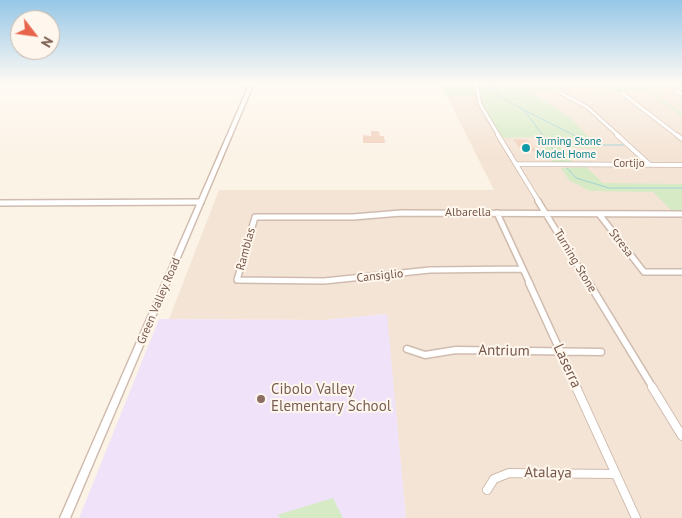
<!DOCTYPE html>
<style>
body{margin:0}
#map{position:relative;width:682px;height:518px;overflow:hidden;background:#fcf3e7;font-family:"PT Sans",sans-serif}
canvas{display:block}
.north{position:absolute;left:10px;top:10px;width:50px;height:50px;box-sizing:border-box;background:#fff7ed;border:1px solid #c8b7ac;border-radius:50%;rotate:120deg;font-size:14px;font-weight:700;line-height:20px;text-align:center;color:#76584b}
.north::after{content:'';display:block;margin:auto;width:18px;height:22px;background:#e6654c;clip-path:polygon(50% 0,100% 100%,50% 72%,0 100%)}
</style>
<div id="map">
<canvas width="682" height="518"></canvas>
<div class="north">N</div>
</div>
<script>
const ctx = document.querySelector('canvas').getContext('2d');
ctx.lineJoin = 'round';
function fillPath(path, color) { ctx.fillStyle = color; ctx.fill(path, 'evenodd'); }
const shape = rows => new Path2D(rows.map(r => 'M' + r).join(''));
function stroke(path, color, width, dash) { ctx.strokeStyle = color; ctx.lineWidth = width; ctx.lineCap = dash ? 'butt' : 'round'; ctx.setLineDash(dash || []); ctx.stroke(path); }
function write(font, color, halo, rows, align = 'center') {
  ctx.font = font + ' "PT Sans",sans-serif'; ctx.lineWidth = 4; ctx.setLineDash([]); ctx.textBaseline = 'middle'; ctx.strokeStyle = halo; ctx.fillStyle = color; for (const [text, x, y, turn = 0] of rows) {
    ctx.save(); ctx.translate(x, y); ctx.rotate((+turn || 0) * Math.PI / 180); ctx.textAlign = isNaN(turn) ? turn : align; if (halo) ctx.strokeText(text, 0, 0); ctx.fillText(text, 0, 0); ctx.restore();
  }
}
fillPath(shape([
 [440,83,682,83,682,113,679,111,682,114,682,518,406,518,386,314,324,320,169,319,219,190,494,190]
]), '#f4e4d5');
fillPath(shape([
 [387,314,406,518,79,518,159,319,324,320]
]), '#f0e3f9');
fillPath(shape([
 [440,83,639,83,682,113,682,116,647,91,626,91,622,93,611,90,570,87,561,93,553,90,531,92,569,117,599,148,561,147,574,164,554,164,536,137,500,138,483,110,478,96,446,95],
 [586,167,603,183,682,184,682,211,672,211,653,192,590,191,569,180,561,168],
 [333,498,343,518,281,518,277,515]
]), '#d6eac5');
stroke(shape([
 [494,83,492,89,496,94,524,110,561,160],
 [524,110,593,145,624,145],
 [567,168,576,178,609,188,682,188]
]), '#a1d3d8', 1);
fillPath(shape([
 [371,131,379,131,380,136,384,136,385,143,363,143,363,135,371,136],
 [513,139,528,140,536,151,522,151]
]), '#f2d0be');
const minorFar4 = shape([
 [476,83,480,104,499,136],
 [676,90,682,94],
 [561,93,587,107,619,136],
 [622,93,678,136]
]);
const minorFar3 = shape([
 [498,135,539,202],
 [617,135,649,164],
 [677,135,682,139],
 [516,164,682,165]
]);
const minorFar2 = shape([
 [538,201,589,284],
 [0,203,201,202],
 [497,213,530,284],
 [599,214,644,272,682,272],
 [523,269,430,270,324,281,237,280,255,217,353,217,401,213,682,214]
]);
const minorFar1 = shape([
 [529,283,577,388],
 [589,283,653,388],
 [407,349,425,355,456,350,601,352]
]);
const minor = shape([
 [576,387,636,518],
 [652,387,682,436],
 [487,490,494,479,509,473,616,474]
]);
const tertiary = shape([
 [250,83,254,83,70,518,60,518,250,83]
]);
stroke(minorFar4, '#d0bcaf', 4.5);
stroke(minorFar3, '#d0bcaf', 5.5);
stroke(minorFar2, '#d0bcaf', 8);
stroke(minorFar1, '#d0bcaf', 9);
stroke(minor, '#d0bcaf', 10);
stroke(tertiary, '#d0bcaf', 3);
stroke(minorFar4, '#fff', 3);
stroke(minorFar3, '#fff', 4);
stroke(minorFar2, '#fff', 5);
stroke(minorFar1, '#fff', 6);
stroke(minor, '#fff', 8);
fillPath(tertiary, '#fff');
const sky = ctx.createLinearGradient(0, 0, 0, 156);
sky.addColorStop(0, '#96c7e7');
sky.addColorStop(0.53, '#fefaf4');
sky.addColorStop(1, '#fefaf400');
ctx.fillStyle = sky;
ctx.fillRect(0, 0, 682, 156);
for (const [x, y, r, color] of [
 [526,148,5,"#0f9aa8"],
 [261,399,5,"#8d6e63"]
]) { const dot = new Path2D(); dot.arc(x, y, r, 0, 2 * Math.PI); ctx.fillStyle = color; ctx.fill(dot); stroke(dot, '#fff7ed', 2); }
write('11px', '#0d838f', '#fff7ed', [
 ["Turning Stone",536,142],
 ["Model Home",536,155]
], 'left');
write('11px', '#76584b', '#fff7ed', [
 ["Cortijo",629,164]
]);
write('12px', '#76584b', '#fff7ed', [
 ["Albarella",468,213],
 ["Stresa",621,243,52],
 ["Ramblas",246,249,-75],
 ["Turning Stone",575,261,59],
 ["Cansiglio",380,276,-6],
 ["Green Valley Road",159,301,-67]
]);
write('15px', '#76584b', '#fff7ed', [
 ["Antrium",504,351,1],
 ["Laserra",567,366,65],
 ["Atalaya",548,473,1]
]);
write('15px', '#785e54', '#fff7ed', [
 ["Cibolo Valley",271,390],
 ["Elementary School",271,407]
], 'left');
</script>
